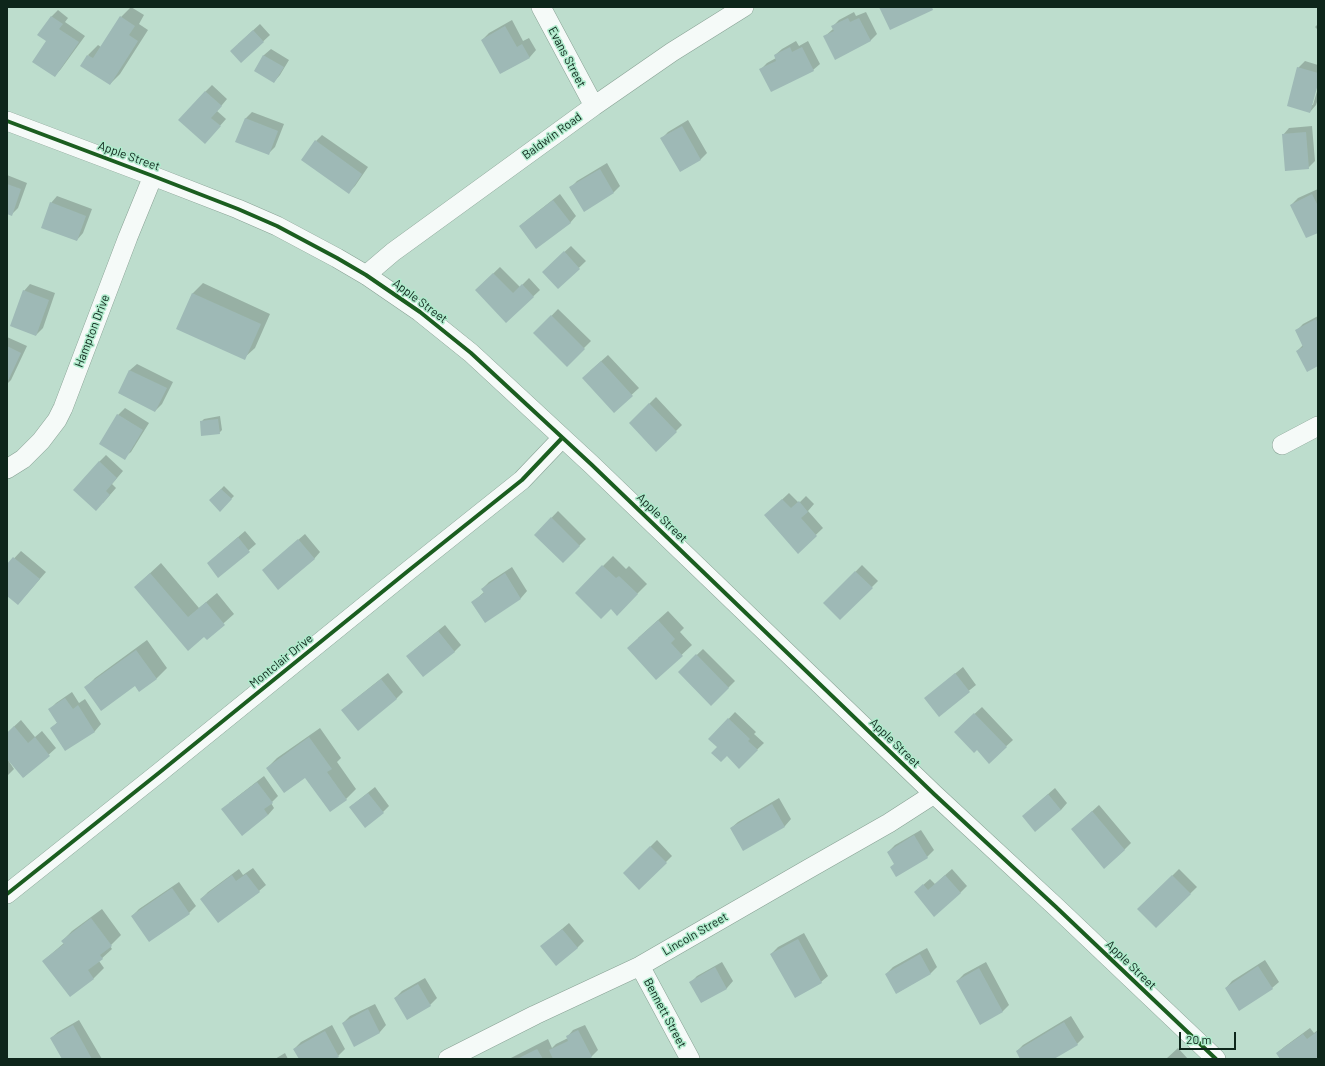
<!DOCTYPE html>
<style>
body{margin:0}
#map{position:relative;width:1325px;height:1066px;overflow:hidden;background:#bdddcd;font-family:Barlow,sans-serif}
canvas{display:block}
.frame{position:absolute;inset:0;border:8px solid #0e261b;pointer-events:none}
.scale{position:absolute;left:1179px;top:1032px;width:57px;height:18px;box-sizing:border-box;border:2px solid #0e261b;border-top:0;padding-left:5px;font-size:12px;line-height:14px;white-space:nowrap;color:#0e261b;-webkit-text-stroke:3px #afebcc;paint-order:stroke}
</style>
<div id="map">
<canvas width="1325" height="1066"></canvas>
<div class="frame"></div>
<div class="scale">20 m</div>
</div>
<script>
const ctx = document.querySelector('canvas').getContext('2d');
ctx.lineJoin = 'round';
function fillPath(path, color) { ctx.fillStyle = color; ctx.fill(path, 'evenodd'); }
const shape = rows => new Path2D(rows.map(r => 'M' + r).join(''));
function stroke(path, color, width, dash) { ctx.strokeStyle = color; ctx.lineWidth = width; ctx.lineCap = dash ? 'butt' : 'round'; ctx.setLineDash(dash || []); ctx.stroke(path); }
function write(font, color, halo, rows, align = 'center') {
  ctx.font = font + ' Barlow,sans-serif'; ctx.lineWidth = 3; ctx.setLineDash([]); ctx.textBaseline = 'middle'; ctx.strokeStyle = halo; ctx.fillStyle = color; for (const [text, x, y, turn = 0] of rows) {
    ctx.save(); ctx.translate(x, y); ctx.rotate((+turn || 0) * Math.PI / 180); ctx.textAlign = isNaN(turn) ? turn : align; if (halo) ctx.strokeText(text, 0, 0); ctx.fillText(text, 0, 0); ctx.restore();
  }
}
fillPath(shape([
 [131,7,144,15,139,24,148,30,120,74,110,84,88,55,98,45,101,47,121,17],
 [58,10,68,18,65,22,85,36,61,69,55,76,48,41,51,17],
 [854,12,856,16,866,12,877,34,870,41,824,37,833,29,832,27,839,20],
 [512,20,523,41,529,38,536,50,530,57,501,73,482,40,489,33],
 [260,24,270,35,241,62,238,44],
 [1318,24,1318,30,1315,27],
 [796,41,799,46,808,41,820,64,813,70,761,69,767,63,776,58,775,55,782,49],
 [271,49,289,60,280,75,274,82,255,70,264,55],
 [1305,61,1318,65,1318,80,1311,105,1313,105,1318,88,1318,99,1316,105,1310,112,1298,68],
 [212,85,227,99,217,111,226,119,211,136,205,92],
 [252,112,284,124,275,147,268,154,245,119],
 [688,120,707,153,701,159,681,171,662,138,668,132],
 [1312,126,1315,161,1308,168,1283,135,1289,128],
 [322,135,368,167,355,186,349,192,316,141],
 [607,163,620,186,614,192,584,210,570,188,577,181],
 [7,175,27,183,18,208,11,215,7,213],
 [1318,189,1318,232,1291,205,1298,198],
 [560,194,576,216,570,223,520,226,527,220],
 [57,196,92,209,83,233,77,240,51,203],
 [571,246,586,261,558,288,550,265],
 [500,267,520,287,529,278,540,290,506,322,476,290],
 [203,283,270,314,255,348,244,358,178,328,193,293],
 [30,284,55,293,43,328,36,335,24,291],
 [558,309,591,341,567,365,535,333],
 [1318,316,1318,365,1297,351,1303,345,1296,331,1303,324],
 [7,337,27,346,11,380,7,384],
 [608,355,639,388,614,411,590,371],
 [137,364,173,382,162,404,155,411,119,393,130,370],
 [656,397,682,425,656,451,630,423],
 [125,408,149,423,131,452,124,458,100,443,118,415],
 [220,416,222,430,219,433,201,422,204,419],
 [106,455,123,471,112,484,116,488,103,503,99,462],
 [224,486,234,496,220,510,210,500],
 [789,493,799,503,806,496,814,504,808,511,823,528,798,552,772,509],
 [558,511,586,539,563,562,535,535],
 [245,531,256,544,219,576,215,557],
 [305,534,320,552,314,559,263,570],
 [21,551,46,572,18,604,7,594,7,566],
 [613,556,626,569,629,566,647,584,617,614,611,608,576,593],
 [161,563,199,608,217,593,234,614,207,638,135,587],
 [862,565,878,581,840,619,825,603],
 [512,567,527,591,521,598,485,621,473,602,484,592,482,589,489,582],
 [668,611,684,628,680,632,692,645,656,679,638,638],
 [445,625,461,645,454,652,414,650],
 [147,640,167,668,157,678,139,691,135,685,85,688,95,678],
 [703,649,735,681,711,705,679,672],
 [963,667,976,685,939,715,926,698],
 [388,673,403,692,396,699,349,704],
 [72,692,79,703,85,699,101,724,95,731,65,750,51,728,58,722,50,709,56,703],
 [982,707,1013,740,989,762,977,749,955,732],
 [735,712,756,732,754,734,764,743,739,767,710,739],
 [21,720,35,737,42,731,56,748,24,777,9,759,8,760,14,769,7,776,7,733],
 [320,728,341,758,337,762,356,789,346,799,305,776,267,768,277,758],
 [264,776,278,796,271,803,274,808,268,815,229,803],
 [375,787,389,806,383,812,350,807],
 [1055,788,1067,803,1061,810,1023,816],
 [779,798,791,819,785,826,744,849,731,828,738,822],
 [1099,805,1131,843,1124,850,1079,823],
 [921,830,934,850,927,857,895,863,888,852,895,845],
 [657,840,672,856,639,889,624,873],
 [253,868,266,885,259,891,201,899,208,892,239,869,243,875],
 [952,869,967,886,960,893,915,892,930,879,935,884],
 [1179,869,1197,887,1156,927,1139,909],
 [179,882,196,906,189,913,132,916,139,909],
 [102,909,121,935,110,946,112,949,99,961,104,968,94,978,70,996,43,961,64,943,62,941,72,931],
 [569,923,584,941,577,948,542,946],
 [804,933,828,976,821,982,771,954,778,947],
 [927,948,937,967,931,973,897,993,886,974,893,967],
 [1265,960,1279,982,1272,988,1226,988,1232,981],
 [722,962,733,981,727,988,702,1002,691,982,697,976],
 [986,962,1009,1005,1003,1011,980,1023,957,981,964,974],
 [425,978,437,998,430,1005,395,998,402,991],
 [375,1004,386,1025,380,1032,355,1045,343,1023,350,1016],
 [1071,1016,1084,1037,1077,1044,1052,1059,1021,1059,1017,1051,1023,1045],
 [79,1020,102,1059,63,1059,51,1038,58,1032],
 [332,1025,345,1049,338,1056,333,1059,300,1059,294,1049,301,1042],
 [585,1025,598,1050,591,1057,586,1059,509,1059,548,1039,552,1048,556,1044,568,1038,567,1037,573,1030],
 [1310,1028,1314,1033,1318,1030,1318,1055,1313,1059,1281,1059,1277,1053,1284,1047],
 [1178,1048,1188,1059,1166,1059],
 [285,1053,288,1059,275,1059]
]), '#0003');
fillPath(shape([
 [879,7,932,7,933,10,890,30],
 [51,16,63,24,59,29,79,42,55,77,32,62,46,41,37,35],
 [120,16,135,26,129,35,138,41,110,85,80,66,87,55,93,58],
 [848,18,850,22,859,18,871,41,835,60,823,36,834,31,831,26],
 [505,26,517,47,522,44,530,58,500,74,481,40],
 [253,30,264,42,241,63,230,51],
 [790,47,792,52,802,47,814,71,771,92,759,69,776,61,774,55],
 [263,55,284,67,274,83,254,71],
 [1297,67,1318,73,1318,84,1310,113,1287,106],
 [205,91,222,106,211,118,221,126,205,144,178,120],
 [245,118,278,131,269,155,235,142],
 [682,126,701,160,680,172,660,138],
 [1306,132,1309,169,1285,171,1282,134],
 [315,140,362,174,349,194,301,160],
 [600,169,614,193,584,212,569,187],
 [7,184,21,189,12,216,7,214],
 [1312,194,1318,206,1318,233,1306,238,1290,205],
 [553,200,571,223,536,249,519,226],
 [50,202,86,216,77,241,41,228],
 [564,251,580,269,558,289,542,272],
 [493,273,513,293,522,284,534,297,506,323,475,290],
 [23,290,49,300,36,336,10,326],
 [192,293,261,324,245,360,176,329],
 [551,315,585,349,567,367,533,333],
 [1316,319,1318,324,1318,366,1307,372,1296,351,1303,347,1295,330],
 [7,346,21,353,7,383],
 [601,361,633,396,614,413,582,378],
 [129,370,167,388,155,412,118,393],
 [649,403,677,432,656,452,629,423],
 [117,414,143,430,125,460,99,444],
 [218,419,220,434,201,436,200,421],
 [99,461,117,478,106,491,110,495,96,511,73,490],
 [221,489,232,499,220,512,209,500],
 [782,499,791,508,799,501,808,512,801,518,817,536,798,554,764,515],
 [551,517,580,546,563,563,534,535],
 [238,537,250,552,218,578,207,563],
 [298,539,315,559,278,590,262,570],
 [13,557,40,579,18,605,7,596,7,564],
 [602,565,616,578,619,576,638,594,617,616,611,609,601,619,575,593],
 [855,571,873,588,840,620,823,603],
 [150,573,188,617,206,602,225,625,207,640,204,637,188,651,134,587],
 [505,573,521,599,485,623,471,602,484,593,481,589],
 [658,620,675,639,671,643,683,656,656,680,627,648],
 [438,631,455,652,423,677,406,656],
 [136,650,157,679,139,692,135,686,101,711,84,687],
 [696,654,729,688,711,706,678,672],
 [955,673,970,692,939,717,924,698],
 [381,679,397,699,358,731,341,710],
 [65,698,73,709,78,705,95,732,65,751,50,728,57,723,48,709],
 [974,713,1007,747,989,764,977,750,974,753,954,732],
 [728,718,750,739,748,741,758,750,739,769,727,756,721,762,711,753,717,747,708,739],
 [14,726,28,743,35,737,50,756,23,778,7,759,7,733],
 [309,737,332,769,327,772,347,800,330,812,305,778,284,793,266,768],
 [257,782,273,803,264,809,268,815,242,836,221,809],
 [368,793,384,813,365,828,349,807],
 [1048,794,1061,810,1035,832,1022,816],
 [772,804,785,827,743,851,730,828],
 [1092,811,1125,850,1104,869,1071,829],
 [914,835,928,858,896,877,890,867,894,864,887,852],
 [650,846,667,863,639,890,623,873],
 [246,874,260,892,218,923,200,899,232,875,236,881],
 [945,875,961,893,934,917,914,892,923,884,928,890],
 [1172,875,1191,894,1156,928,1137,909],
 [172,888,190,914,149,942,131,916],
 [91,918,112,946,100,955,103,959,88,970,94,979,70,997,42,961,64,944,61,941],
 [562,929,578,948,556,966,540,946],
 [798,939,822,983,795,998,770,954],
 [920,954,931,974,896,994,885,974],
 [1258,966,1273,989,1239,1011,1225,988],
 [715,967,727,989,701,1003,689,982],
 [979,968,1003,1012,980,1025,956,981],
 [418,984,431,1006,407,1020,394,998],
 [368,1009,380,1033,354,1047,342,1023],
 [1064,1022,1078,1045,1054,1059,1020,1059,1016,1051],
 [73,1025,92,1059,62,1059,50,1038],
 [578,1030,592,1057,589,1059,553,1059,549,1050,568,1041,566,1036],
 [325,1031,339,1057,335,1059,299,1059,293,1049],
 [1318,1031,1318,1057,1315,1059,1280,1059,1276,1053,1303,1034,1307,1039],
 [537,1049,543,1059,517,1059]
]), '#9eb9b6');
const minor = shape([
 [541,7,594,106],
 [7,121,153,176,238,209,277,226,337,258,366,275,420,312,471,353,592,465,934,794,1056,907,1216,1059],
 [366,275,393,252,594,106,672,52,744,7],
 [1282,445,1318,426],
 [7,469,23,459,41,441,57,420,63,408,128,237,153,176],
 [7,894,160,772,408,571,522,480,562,438],
 [640,966,690,1059],
 [448,1059,535,1015,640,966,810,868,889,823,934,794]
]);
stroke(minor, '#87a093', 20);
stroke(minor, '#f5faf8', 19);
stroke(shape([
 [7,121,153,176,238,209,277,226,337,258,366,275,420,312,471,353,592,465,934,794,1056,907,1216,1059],
 [7,894,160,772,408,571,522,480,562,438]
]), '#1b5e20', 4);
write('12px', '#0e261b', '#afebcc', [
 ["Evans Street",567,57,62],
 ["Baldwin Road",552,136,-36],
 ["Apple Street",129,156,20],
 ["Apple Street",420,301,37],
 ["Hampton Drive",92,331,-69],
 ["Apple Street",662,518,44],
 ["Montclair Drive",281,661,-39],
 ["Apple Street",895,743,44],
 ["Lincoln Street",695,934,-30],
 ["Apple Street",1131,965,44],
 ["Bennett Street",665,1013,62]
]);
</script>
